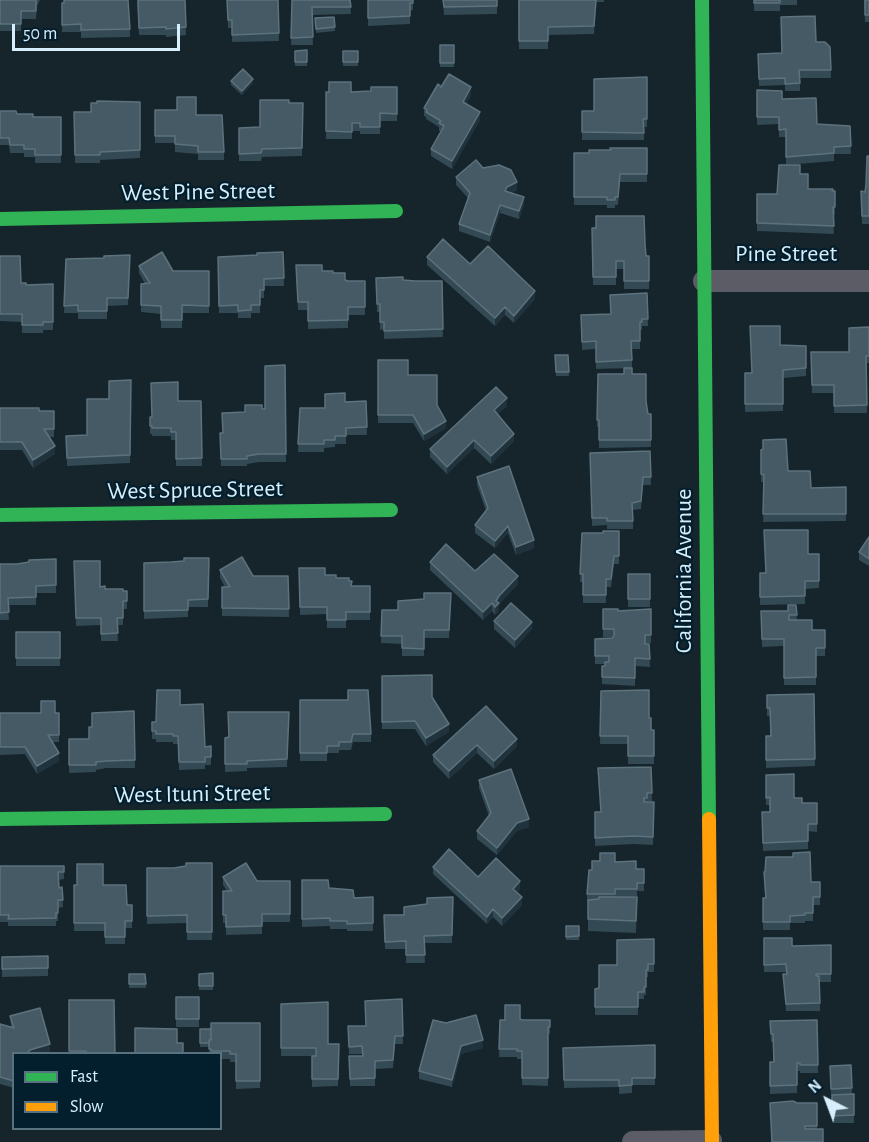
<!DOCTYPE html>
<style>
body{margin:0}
#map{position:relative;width:869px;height:1142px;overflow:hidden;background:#16242c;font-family:"Alegreya Sans",sans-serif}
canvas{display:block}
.legend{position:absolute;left:12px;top:1052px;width:210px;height:78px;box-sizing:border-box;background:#031e2c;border:2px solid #587280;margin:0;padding:8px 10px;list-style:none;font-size:18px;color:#d7effd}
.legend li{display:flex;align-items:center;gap:12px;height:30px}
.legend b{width:30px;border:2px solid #587280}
.north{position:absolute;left:797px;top:1070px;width:60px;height:60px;-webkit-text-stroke:4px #031e2c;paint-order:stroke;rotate:318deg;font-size:16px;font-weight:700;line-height:24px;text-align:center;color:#d7effd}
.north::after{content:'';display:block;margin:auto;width:21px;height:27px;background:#d7effd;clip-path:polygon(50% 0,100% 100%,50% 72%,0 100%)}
.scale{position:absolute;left:12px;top:24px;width:168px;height:27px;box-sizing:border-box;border:3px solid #d7effd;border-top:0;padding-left:8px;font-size:18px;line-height:21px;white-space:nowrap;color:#d7effd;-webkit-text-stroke:4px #031e2c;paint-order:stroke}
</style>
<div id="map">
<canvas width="869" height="1142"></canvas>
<ul class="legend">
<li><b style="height:8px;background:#30b455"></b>Fast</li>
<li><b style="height:8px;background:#ff9f0a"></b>Slow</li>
</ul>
<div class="north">N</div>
<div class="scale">50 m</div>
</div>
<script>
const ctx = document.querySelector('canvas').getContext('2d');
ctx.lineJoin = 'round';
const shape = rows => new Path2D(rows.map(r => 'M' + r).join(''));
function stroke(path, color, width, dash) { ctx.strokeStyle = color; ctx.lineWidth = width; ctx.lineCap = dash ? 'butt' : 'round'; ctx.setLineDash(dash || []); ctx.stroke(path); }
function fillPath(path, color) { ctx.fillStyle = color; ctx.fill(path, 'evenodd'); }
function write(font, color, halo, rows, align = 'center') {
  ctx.font = font + ' "Alegreya Sans",sans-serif'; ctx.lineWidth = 4.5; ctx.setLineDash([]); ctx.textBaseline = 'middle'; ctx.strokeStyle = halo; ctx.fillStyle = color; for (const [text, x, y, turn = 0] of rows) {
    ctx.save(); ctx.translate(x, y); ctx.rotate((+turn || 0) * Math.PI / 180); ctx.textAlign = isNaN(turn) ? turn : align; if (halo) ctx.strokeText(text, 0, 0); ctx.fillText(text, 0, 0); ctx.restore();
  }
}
stroke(shape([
 [704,281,869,281],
 [633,1142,711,1141]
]), '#5c5c66', 22);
stroke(shape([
 [702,0,709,819],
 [0,219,396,211],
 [0,515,391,510],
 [0,819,385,814]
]), '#30b455', 14);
stroke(shape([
 [709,819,712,1142]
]), '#ff9f0a', 14);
fillPath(shape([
 [0,0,40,0,37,6,36,19,21,19,21,31,0,31],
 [137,0,185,0,186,35,166,37,166,35,139,35],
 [227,0,278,0,279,41,232,42,232,28,228,28],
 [292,0,350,0,351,14,312,15,313,45,291,45],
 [368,0,413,0,413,10,410,11,410,24,368,26],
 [443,0,497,0,497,14,444,15],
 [518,0,604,0,604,2,596,2,594,34,548,35,548,49,519,49],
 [754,0,797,0,797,5,780,5,780,11,754,11],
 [864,0,869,0,869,22,865,22],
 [62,3,130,29,130,37,81,38,81,32,62,32],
 [334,17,335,31,316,33,315,18],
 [816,42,830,47,831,78,800,78,800,91,785,91,785,85,759,86,758,54,782,53],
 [440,45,454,45,454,67,440,67],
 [307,50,307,66,295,66,295,51],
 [343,51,358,51,358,66,343,66],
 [647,77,647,127,644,127,644,140,582,140,582,111,594,111],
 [231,81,253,83,242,95,231,85],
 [397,87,397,121,380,121,380,134,360,134,360,131,352,131,352,139,326,139,326,92,351,92,371,91],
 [441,87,471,95,466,104,480,120,452,169,431,156,431,149,441,131,439,131,439,127,426,119,426,117,424,116,424,108],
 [757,90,782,99,817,124,850,126,851,154,834,154,834,161,786,165,786,137,779,137,779,124,757,125],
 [140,102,140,158,100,160,100,163,75,163,74,112,91,112],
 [289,103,303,103,302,156,262,157,261,161,239,161,239,128,260,127],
 [155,110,196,115,224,152,224,160,198,160,198,154,175,152,175,143,155,143],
 [0,111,33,117,61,117,61,163,35,163,35,157,24,157,24,153,10,153,9,145,0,145],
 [647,148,647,182,620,182,618,205,615,205,615,208,607,208,607,205,574,205,574,153,589,153,611,150],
 [869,156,869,224,862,224,861,191,865,192],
 [483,168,517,190,511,193,524,205,519,219,500,213,490,242,459,231,459,224,468,198,456,185,456,177],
 [800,174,808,189,835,191,835,215,833,215,834,234,757,231,757,194,777,194],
 [592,228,645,244,646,256,649,256,649,289,624,289,624,269,616,269,616,285,593,285],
 [283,252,284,286,264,286,264,298,260,298,260,313,251,313,251,318,238,318,238,313,219,313,218,257,257,255],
 [130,255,128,305,107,306,107,319,78,319,78,313,64,313,66,259,104,258],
 [0,256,21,283,26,285,53,284,53,330,43,330,43,333,22,333,22,322,0,321],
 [427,257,470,264,535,299,514,323,505,315,495,326,427,265],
 [296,265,333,273,348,281,365,281,365,315,348,315,348,328,308,329,308,310,298,310],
 [139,266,173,271,209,271,209,313,182,313,182,328,161,328,161,314,141,312,141,284,145,284,139,273],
 [376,278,415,281,442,281,443,337,384,339,384,329,380,330,380,312,377,312],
 [647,293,648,326,642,326,642,330,640,330,640,349,632,349,632,368,596,369,596,349,582,350,581,315,611,314],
 [869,327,869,363,866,363,867,413,834,413,834,393,812,393,811,352,849,352],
 [780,345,806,346,806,376,783,378,783,411,745,412,745,373,752,373],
 [555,355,568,355,569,376,556,376],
 [378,360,408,375,437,405,446,428,424,441,413,423,378,423],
 [285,365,286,462,259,462,247,464,247,466,221,466,220,433,223,433,245,412,265,409],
 [598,374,632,374,646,401,648,414,651,414,651,447,599,448,599,427,597,427],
 [131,380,130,463,67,466,66,436,87,435,109,399],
 [178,401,201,401,202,466,176,466,176,440,171,440,171,436,152,436,152,434,150,434,150,417,152,417],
 [366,401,367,435,346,435,346,444,335,444,335,447,324,448,324,452,298,452,300,408,325,408,345,402],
 [507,406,498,414,514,441,491,464,474,448,447,474,430,457,430,449],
 [0,408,39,411,54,411,54,437,49,437,55,454,33,468,22,450,0,450],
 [761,450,811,488,846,487,846,521,763,522,764,482,761,482],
 [650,451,651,485,643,485,641,509,633,510,633,529,607,529,607,525,592,526,590,453],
 [477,477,534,548,516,555,508,533,495,548,475,533,475,525,486,511,477,485],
 [764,530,808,554,819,554,819,588,805,589,805,604,760,605,760,573,766,573],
 [619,531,619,564,614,564,611,587,606,587,606,603,583,603,583,582,580,582,582,533,603,533],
 [869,537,869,566,859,560,859,552],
 [209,558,208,607,188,607,188,617,144,619,144,563,171,562],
 [56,559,56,593,36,593,36,605,8,605,9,620,0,620,0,564,17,564],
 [74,561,100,587,105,589,127,591,127,609,123,609,123,625,117,625,118,641,101,641,101,625,76,626],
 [430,562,475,571,518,584,499,604,499,611,495,615,492,611,483,620,430,570],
 [299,568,349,581,351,586,370,586,370,620,346,620,346,628,327,628,327,614,300,615],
 [220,570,253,576,288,576,289,617,222,616,222,587,225,587,220,578],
 [628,574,650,574,650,607,628,607],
 [451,601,449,638,424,638,424,656,402,656,402,644,381,643,382,610,398,610],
 [796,605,797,620,812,630,825,630,825,656,816,656,816,685,784,685,784,646,762,647,761,611,788,611],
 [603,609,618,611,651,609,651,643,645,643,649,644,650,667,635,666,635,686,602,684,602,666,605,666,605,664,595,664,595,639,612,638,613,637,603,637],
 [494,621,532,629,515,648,494,629],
 [16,632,60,632,60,666,16,666],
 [382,676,432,697,449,732,426,746,415,729,382,729],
 [601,691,649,718,651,730,654,730,654,764,628,764,628,744,600,744],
 [814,694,815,766,766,768,766,736,770,736,770,716,767,716,767,695],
 [300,700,371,734,371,742,353,742,351,750,339,750,339,753,327,753,327,761,300,761],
 [180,705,205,747,211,746,211,765,205,765,205,769,179,770,178,744,173,744,173,742,156,742,156,739,152,739,152,722,156,722],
 [486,706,517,746,494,769,477,753,449,779,433,762,433,755],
 [134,711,135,768,106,768,96,770,96,772,69,773,69,739,89,739,92,727],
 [289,712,287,767,247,768,247,771,225,772,225,738,229,737],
 [0,713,59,713,59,742,53,742,59,761,37,774,25,754,0,755],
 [651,767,652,801,647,801,647,802,654,802,653,845,633,844,595,846,595,812,600,812],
 [766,775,794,798,802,803,817,803,817,832,808,831,808,849,763,851,762,812,770,812,770,805,766,805],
 [479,780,529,827,517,831,497,855,477,839,477,831,489,816,479,788],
 [615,862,636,869,644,869,644,891,637,891,637,896,615,897,637,897,636,933,588,931,588,902,587,902,587,894,592,870],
 [212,863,212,940,187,940,187,923,147,924,147,868,174,868],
 [0,866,64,866,64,879,58,880,59,888,62,887,63,907,58,908,58,921,56,921,56,926,8,926,8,922,0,922],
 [433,867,478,877,520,889,517,893,522,905,502,926,493,917,487,924,433,874],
 [764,872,811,882,820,882,820,905,813,905,813,921,805,921,805,923,790,923,790,930,763,930,763,898,765,898],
 [223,877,257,881,290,881,290,922,262,922,262,934,226,935,226,923,223,923,223,891,227,891,223,885],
 [302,880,329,888,354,898,373,897,373,931,347,931,347,929,330,929,330,926,302,927],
 [74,885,103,885,127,905,132,905,132,928,125,928,125,944,105,944,105,931,74,931],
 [453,897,452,943,424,943,425,963,406,963,406,949,385,949,384,915,404,914,427,904],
 [566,926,579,926,579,940,566,940],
 [764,938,792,946,831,945,831,982,820,982,820,1011,786,1011,783,974,787,974,786,972,764,972],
 [654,939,654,972,648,972,648,977,646,977,646,995,644,995,644,999,638,999,638,1015,595,1015,595,989,599,988,617,965],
 [48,956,48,976,2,977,2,957],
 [213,973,213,990,199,990,199,974],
 [129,974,145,974,146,988,129,988],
 [176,997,199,997,199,1027,176,1027],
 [402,999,403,1044,395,1044,393,1068,375,1069,375,1086,350,1086,349,1056,363,1056,362,1054,349,1054,348,1026,366,1026],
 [69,1000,115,1053,69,1053],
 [281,1004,328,1044,339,1044,338,1086,312,1087,312,1056,281,1056],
 [10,1016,50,1052,14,1053,14,1088,0,1084,0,1024,11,1027],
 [520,1019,522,1020,550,1020,550,1034,548,1034,548,1086,522,1085,522,1059,517,1059,517,1057,499,1057,500,1020],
 [433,1020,483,1048,461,1054,452,1087,419,1079,419,1071],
 [817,1020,818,1073,800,1073,800,1071,797,1071,797,1093,770,1094,770,1062,773,1062,773,1042,771,1042,770,1021],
 [260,1023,260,1088,236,1089,236,1062,230,1062,230,1059,220,1059,220,1053,209,1053,209,1047,200,1047,200,1029,211,1029],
 [655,1045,655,1085,632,1085,632,1093,619,1094,619,1087,564,1088,563,1048],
 [851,1065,852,1094,854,1094,854,1123,832,1123,832,1096,831,1096,830,1066],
 [797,1103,817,1103,817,1129,771,1142]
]), '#334953');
fillPath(shape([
 [253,79,253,83,242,95,242,91],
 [471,87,471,95,463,110,463,102],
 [480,112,480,120,452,169,452,161],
 [517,182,517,190,507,195,505,191,507,187],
 [524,197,524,205,519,219,519,211],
 [500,205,500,213,490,242,490,235],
 [535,291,535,299,514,323,514,316],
 [505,307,505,315,495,326,495,318],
 [507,398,507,406,494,418,494,410],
 [446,421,446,428,424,441,424,434],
 [514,434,514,441,491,464,491,456],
 [474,440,474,448,447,474,447,467],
 [55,446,55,454,33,468,33,460],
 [508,526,508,533,495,548,495,541],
 [534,540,534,548,516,555,516,547],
 [518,576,518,584,499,604,499,611,495,615,496,601,499,596],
 [492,603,492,611,483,620,483,612],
 [532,622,532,629,515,648,515,640],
 [449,724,449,732,426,746,426,738],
 [517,739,517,746,494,769,494,761],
 [477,745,477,753,449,779,449,771],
 [59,753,59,761,37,774,37,766],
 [529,819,529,827,517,831,497,855,497,848,517,823],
 [520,881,520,889,513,897,513,889],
 [522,897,522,905,502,926,502,918],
 [493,909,493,917,487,924,487,917],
 [483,1040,483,1048,461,1054,452,1087,452,1080,461,1046],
 [50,1044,50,1052,44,1053,28,1053,30,1050]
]), '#20323c');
const building = shape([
 [0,0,36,0,36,11,21,11,21,24,0,24,0,0],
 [64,0,128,0,130,29,81,30,81,24,62,25,62,3,64,3,64,0],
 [138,0,185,0,186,27,166,29,166,27,139,28,138,0],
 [227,0,278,0,279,33,232,35,232,20,228,20,227,0],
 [292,0,350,0,351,7,312,7,313,37,291,38,292,0],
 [368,0,413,0,413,3,410,3,410,16,368,18,368,0],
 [443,0,497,0,497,6,444,7,443,0],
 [519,0,596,0,594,26,548,27,548,41,519,41,519,0],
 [754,0,780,0,780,3,754,3,754,0],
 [865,0,869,0,869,15,865,15,865,0],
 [815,16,816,42,825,42,830,47,831,70,799,70,800,83,785,84,785,78,759,79,758,54,782,53,781,17,815,16],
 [334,17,335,27,316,29,315,18,334,17],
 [440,45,454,45,454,63,440,63,440,45],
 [307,50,307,62,295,62,295,51,307,50],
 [343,51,358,51,358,62,343,62,343,51],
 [243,69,253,79,242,91,231,81,243,69],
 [449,74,471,87,463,102,480,112,452,161,431,149,444,126,439,123,441,121,426,112,427,110,424,108,438,84,441,87,449,74],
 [647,77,647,119,643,119,644,133,582,132,582,111,594,111,594,79,647,77],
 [329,82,351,82,351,92,371,91,371,87,397,87,397,114,380,113,380,127,360,127,360,123,352,123,352,132,326,131,326,92,329,92,329,82],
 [757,90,782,91,782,99,816,98,817,124,850,126,851,146,834,147,834,153,786,157,786,129,779,130,779,117,757,117,757,90],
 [177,97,196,97,196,115,222,115,224,152,198,152,198,146,175,144,175,136,155,136,155,110,177,110,177,97],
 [260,100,289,100,289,103,303,103,302,148,262,149,261,153,239,154,239,128,260,127,260,100],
 [97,101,140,102,140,150,100,152,100,155,75,155,74,112,91,112,91,103,97,103,97,101],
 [0,111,16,111,17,114,33,114,33,117,61,117,61,155,35,155,35,149,24,149,24,145,10,145,9,138,0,138,0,111],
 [610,148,647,148,647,174,620,174,618,197,615,197,615,200,607,200,607,197,574,197,574,153,589,153,589,150,611,150,610,148],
 [867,156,869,156,869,216,862,216,861,191,865,192,866,184,867,156],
 [476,160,483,168,499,165,511,170,517,182,507,187,505,191,524,197,519,211,500,205,490,235,459,224,470,193,456,177,476,160],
 [779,165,800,165,800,174,808,174,808,189,833,189,832,191,835,191,835,207,833,207,834,226,757,223,757,194,777,194,779,165],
 [596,216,644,216,645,244,646,256,649,256,649,281,624,281,624,261,616,261,616,277,593,277,592,228,596,228,596,216],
 [443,239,470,264,488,246,535,291,514,316,505,307,495,318,427,257,443,239],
 [162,252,173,271,209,271,209,306,182,305,182,320,161,320,161,306,141,305,141,284,150,283,139,266,162,252],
 [283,252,284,278,264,279,264,290,260,290,260,305,251,305,251,310,238,311,238,305,219,306,218,257,257,255,257,253,283,252],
 [130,255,128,298,107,298,107,311,78,311,78,305,64,306,66,259,104,258,104,256,130,255],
 [0,256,20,256,21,283,26,283,26,285,53,284,53,322,43,322,43,325,22,325,22,314,0,314,0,256],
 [296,265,322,265,322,271,333,271,333,273,345,273,345,280,348,281,365,281,365,307,348,307,348,320,308,321,308,302,298,302,296,265],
 [403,277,403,280,415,281,442,281,443,329,384,331,384,322,380,322,380,304,377,304,376,278,403,277],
 [647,293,648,319,642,319,642,322,640,322,640,341,631,341,632,360,596,362,596,341,582,342,581,315,611,314,610,295,647,293],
 [750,326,780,326,780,345,806,346,806,368,783,370,783,404,745,404,745,373,752,373,750,326],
 [869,327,869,356,866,356,867,405,834,406,834,385,812,385,811,352,849,352,849,328,869,327],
 [555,355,568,355,569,372,556,372,555,355],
 [378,360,408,360,408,375,437,375,437,405,446,421,424,434,413,415,378,415,378,360],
 [285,365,286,454,259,454,247,456,247,459,221,459,220,433,223,433,222,413,245,412,245,405,262,405,262,409,265,409,265,366,285,365],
 [624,368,632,368,632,374,646,374,646,401,648,414,651,414,651,440,599,440,599,420,597,420,598,374,624,374,624,368],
 [131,380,130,455,67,458,66,436,87,435,87,399,109,399,109,381,131,380],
 [178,382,178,401,201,401,202,458,176,459,176,432,171,432,171,428,152,428,152,426,150,426,150,417,152,417,151,383,178,382],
 [496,387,507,398,494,410,514,434,491,456,474,440,447,467,430,449,496,387],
 [345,393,345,402,366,401,367,427,346,428,346,436,335,436,335,440,324,440,324,444,298,444,300,408,325,408,325,394,345,393],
 [0,408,39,408,39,411,54,411,54,429,44,429,55,446,33,460,22,442,0,442,0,408],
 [786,439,788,471,810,471,811,488,846,487,846,514,763,514,764,475,761,474,761,450,763,449,763,440,786,439],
 [650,451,651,477,643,477,641,501,632,503,633,521,607,521,607,518,592,518,590,453,650,451],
 [509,466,534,540,516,547,508,526,495,541,475,525,488,508,477,477,509,466],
 [764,530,808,530,808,554,819,554,819,581,805,581,805,596,760,597,760,573,766,573,764,530],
 [603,531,619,531,619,556,614,556,611,579,606,579,606,595,583,595,583,574,580,574,582,533,603,533,603,531],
 [869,537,869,559,859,552,869,537],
 [446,544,475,571,494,554,518,576,499,596,496,601,499,603,495,607,492,603,483,612,430,562,446,544],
 [242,557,253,576,288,576,289,609,222,608,222,587,230,587,220,570,242,557],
 [184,558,209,558,208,599,188,600,188,610,144,611,144,563,171,562,184,561,184,558],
 [56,559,56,585,36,586,36,597,8,598,9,612,0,613,0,564,17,564,29,562,29,560,56,559],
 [74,561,100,561,100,587,105,586,105,589,123,589,123,591,127,591,127,601,123,601,123,618,117,618,118,633,101,634,101,618,76,618,74,561],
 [299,568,325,568,325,575,336,575,336,578,349,578,349,581,352,581,351,586,370,586,370,612,346,612,346,620,327,620,327,607,300,607,299,568],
 [628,574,650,574,650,599,628,599,628,574],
 [424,593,451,593,449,630,424,630,424,649,402,648,402,636,381,636,382,610,398,610,398,601,424,599,424,593],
 [511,603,532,622,515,640,494,621,511,603],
 [788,605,796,605,797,615,789,615,789,620,812,620,812,630,825,630,825,648,816,648,816,677,784,678,784,639,762,639,761,611,788,611,788,605],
 [603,609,618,609,618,611,651,609,651,635,645,635,645,644,649,644,650,659,635,658,635,678,602,677,602,666,605,666,605,662,609,662,609,656,595,656,595,639,612,638,614,636,614,629,603,629,603,609],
 [16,632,60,632,60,658,16,658,16,632],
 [432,675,432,697,449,724,426,738,415,721,382,722,382,676,432,675],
 [157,690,180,690,180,705,203,704,205,747,211,746,211,757,205,757,205,762,179,762,178,736,173,736,173,734,156,734,156,731,152,731,152,722,156,722,157,690],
 [348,690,368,690,371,734,353,734,351,742,339,742,339,746,327,746,327,753,300,753,300,700,348,700,348,690],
 [649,690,649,718,651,718,651,730,654,730,654,756,628,756,628,736,600,736,601,691,649,690],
 [814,694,815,759,766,760,766,736,771,736,770,708,767,708,767,695,814,694],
 [41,701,55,701,55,713,59,713,59,735,48,735,59,753,37,766,25,747,0,747,0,713,41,713,41,701],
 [486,706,517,739,494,761,477,745,449,771,433,755,486,706],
 [134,711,135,760,106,761,96,762,96,765,69,765,69,739,89,739,89,727,92,727,92,713,134,711],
 [228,712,289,712,287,759,247,761,247,764,225,764,225,738,229,737,228,712],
 [651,767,652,793,647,793,647,798,644,798,644,802,654,802,653,837,633,836,595,838,595,812,601,812,598,768,651,767],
 [511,769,529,819,517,823,497,848,477,831,491,813,479,780,511,769],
 [794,774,794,798,802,798,802,803,817,803,817,824,808,824,808,841,763,843,762,812,770,812,770,797,766,798,766,775,794,774],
 [449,849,478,877,496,858,520,881,513,889,522,897,502,918,493,909,487,917,433,867,449,849],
 [810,852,811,882,820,882,820,897,813,897,813,913,805,913,805,915,790,916,790,922,763,922,763,898,766,898,764,872,765,872,766,857,793,857,793,853,810,852],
 [600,853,615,853,615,862,636,861,636,869,644,869,644,883,637,883,637,889,615,889,615,894,587,894,589,870,592,870,592,861,600,861,600,853],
 [186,863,212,863,212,932,187,932,187,915,147,916,147,868,174,868,186,866,186,863],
 [246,863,257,881,290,881,290,914,262,914,262,926,226,927,226,915,223,915,223,891,232,891,223,877,246,863],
 [77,864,103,864,103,885,126,885,127,905,132,905,132,921,125,921,125,937,105,937,105,923,74,923,74,885,77,885,77,864],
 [0,866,64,866,64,872,58,872,59,888,62,887,63,900,58,900,58,913,56,913,56,918,8,919,9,915,0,915,0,866],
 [302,880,328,880,329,888,353,890,354,898,373,897,373,923,347,924,347,921,330,921,330,918,302,919,302,880],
 [453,897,452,935,424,936,425,955,406,955,406,941,385,942,384,915,404,915,404,907,427,904,427,898,453,897],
 [599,897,637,897,636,921,588,919,588,900,599,899,599,897],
 [566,926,579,926,579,936,566,937,566,926],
 [764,938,792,938,792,946,831,945,831,974,816,974,816,976,819,976,820,1003,786,1004,783,974,787,974,786,964,764,965,764,938],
 [654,939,654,964,648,964,648,970,646,970,646,987,644,987,644,992,638,992,638,1007,595,1007,595,989,599,988,599,965,617,965,617,940,654,939],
 [48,956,48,968,2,969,2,957,48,956],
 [213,973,213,986,199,986,199,974,213,973],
 [129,974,145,974,146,984,129,984,129,974],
 [176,997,199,997,199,1019,176,1019,176,997],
 [402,999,403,1036,395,1036,393,1060,375,1061,375,1078,350,1079,349,1056,363,1056,362,1046,349,1047,348,1026,366,1026,365,1001,402,999],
 [69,1000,114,1000,115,1053,86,1053,86,1051,69,1051,69,1000],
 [328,1002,328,1044,339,1044,338,1079,312,1079,312,1056,316,1056,316,1048,281,1048,281,1004,328,1002],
 [505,1005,520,1005,520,1019,522,1020,550,1020,550,1027,548,1027,548,1078,522,1078,522,1051,517,1051,517,1049,499,1049,500,1020,505,1020,505,1005],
 [40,1008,50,1044,30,1050,28,1053,14,1053,14,1081,0,1077,0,1024,14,1028,10,1016,40,1008],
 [476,1015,483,1040,461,1046,452,1080,419,1071,433,1020,446,1023,476,1015],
 [817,1020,818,1065,800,1065,800,1063,797,1063,797,1085,770,1086,770,1062,774,1062,773,1034,771,1034,770,1021,817,1020],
 [211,1023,260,1023,260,1081,236,1081,236,1054,230,1054,230,1051,211,1051,211,1049,209,1049,209,1040,211,1040,211,1023],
 [135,1028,177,1029,177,1043,183,1043,183,1053,135,1053,135,1028],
 [200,1029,211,1029,211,1040,209,1040,209,1043,200,1043,200,1029],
 [655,1045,655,1078,632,1078,632,1085,619,1086,619,1080,564,1080,563,1048,655,1045],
 [851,1065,852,1088,831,1089,830,1066,851,1065],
 [854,1094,854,1115,832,1116,832,1095,854,1094],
 [793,1101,797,1103,817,1103,817,1126,805,1126,805,1129,823,1129,823,1142,772,1142,770,1103,793,1101]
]);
fillPath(building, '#455a65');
stroke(building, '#5c727d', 1.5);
write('24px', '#d7effd', '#031e2c', [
 ["West Pine Street",198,192,-1],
 ["Pine Street",786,254],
 ["West Spruce Street",195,490,-1],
 ["California Avenue",684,571,-90],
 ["West Ituni Street",192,794,-1]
]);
</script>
